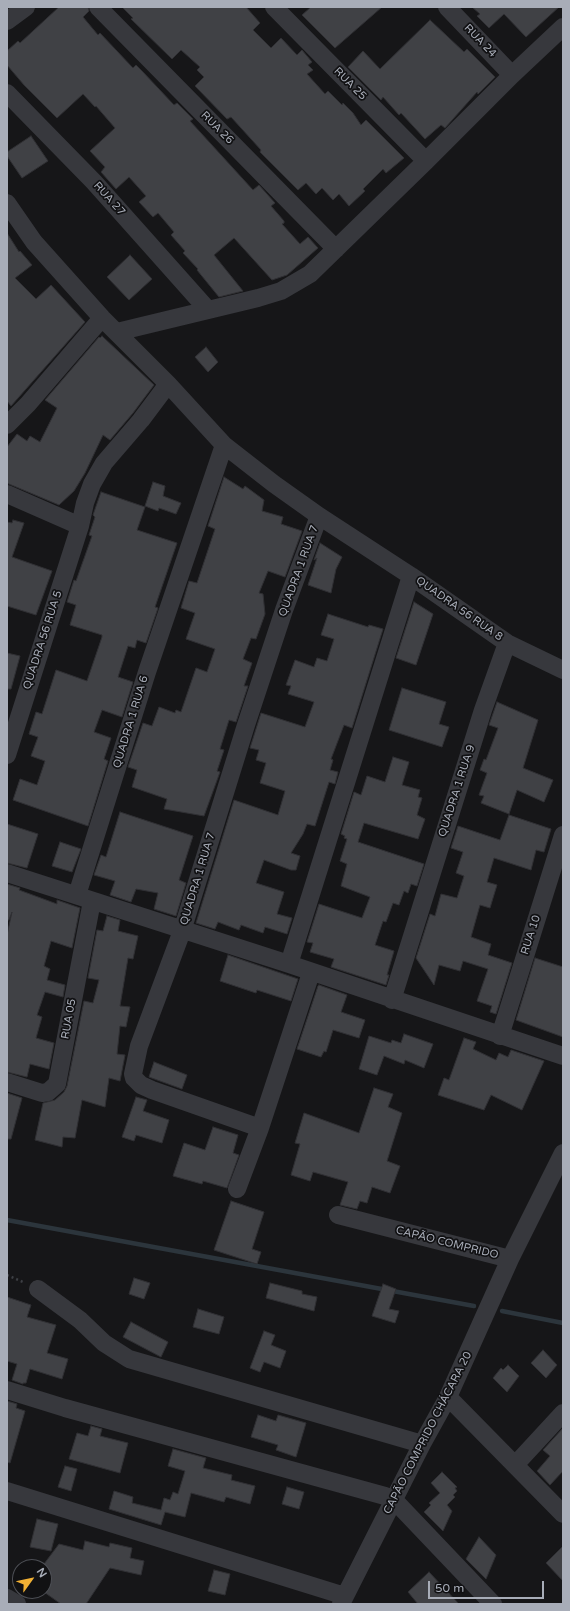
<!DOCTYPE html>
<meta charset="utf-8">
<style>
body{margin:0}
#map{position:relative;width:570px;height:1611px;overflow:hidden;background:#161618;font-family:"Varela Round",sans-serif}
canvas{display:block}
.frame{position:absolute;inset:0;border:8px solid #a8adb8;pointer-events:none}
.north{position:absolute;left:12px;top:1559px;width:40px;height:40px;box-sizing:border-box;background:#111113;border:1px solid #4d4f55;border-radius:50%;rotate:57deg;font-size:11px;font-weight:700;line-height:16px;text-align:center;color:#a8adb8}
.north::after{content:'';display:block;margin:auto;width:14px;height:18px;background:#f2b134;clip-path:polygon(50% 0,100% 100%,50% 72%,0 100%)}
.scale{position:absolute;left:428px;top:1581px;width:116px;height:18px;box-sizing:border-box;border:2px solid #a8adb8;border-top:0;padding-left:5px;font-size:12px;line-height:14px;white-space:nowrap;color:#a8adb8;-webkit-text-stroke:3px #111113;paint-order:stroke}
</style>
<div id="map">
<canvas width="570" height="1611"></canvas>
<div class="frame"></div>
<div class="north">N</div>
<div class="scale">50 m</div>
</div>
<script>
const ctx = document.querySelector('canvas').getContext('2d');
ctx.lineJoin = 'round';
const shape = rows => new Path2D(rows.map(r => 'M' + r).join(''));
function stroke(path, color, width, dash) { ctx.strokeStyle = color; ctx.lineWidth = width; ctx.lineCap = dash ? 'butt' : 'round'; ctx.setLineDash(dash || []); ctx.stroke(path); }
function fillPath(path, color) { ctx.fillStyle = color; ctx.fill(path, 'evenodd'); }
function write(font, color, halo, rows, align = 'center') {
  ctx.font = font + ' "Varela Round",sans-serif'; ctx.lineWidth = 3.5; ctx.setLineDash([]); ctx.textBaseline = 'middle'; ctx.strokeStyle = halo; ctx.fillStyle = color; for (const [text, x, y, turn = 0] of rows) {
    ctx.save(); ctx.translate(x, y); ctx.rotate((+turn || 0) * Math.PI / 180); ctx.textAlign = isNaN(turn) ? turn : align; if (halo) ctx.strokeText(text, 0, 0); ctx.fillText(text, 0, 0); ctx.restore();
  }
}
stroke(shape([
 [7,1220,474,1306],
 [502,1311,563,1323]
]), '#2c353c', 4.5);
const building = shape([
 [59,7,88,7,89,11,83,17,98,35,100,33,133,68,136,65,143,72,174,105,177,103,193,119,190,121,253,190,259,185,275,203,271,206,284,221,284,223,282,224,300,244,308,237,318,248,287,275,272,280,234,238,214,255,243,291,219,297,197,270,198,269,183,253,185,251,171,235,174,232,158,213,153,217,139,202,146,196,129,177,116,189,101,172,105,167,90,151,115,128,96,106,95,107,83,94,57,118,24,85,7,65,7,51,18,41,20,43,59,7],
 [122,7,246,7,260,23,253,30,271,48,281,38,297,55,302,50,312,62,308,65,313,70,307,74,325,94,328,91,342,105,343,103,353,113,361,125,366,120,404,158,386,173,383,169,363,189,365,191,349,206,339,194,333,200,322,188,316,194,306,183,298,190,260,152,261,150,231,117,227,119,195,86,204,77,197,70,200,67,181,50,172,59,131,19,133,18,122,7],
 [311,7,382,7,335,48,302,15,311,7],
 [472,7,559,7,526,37,504,14,489,28,477,16,480,14,472,7],
 [430,20,464,52,467,49,495,77,478,94,477,92,445,128,441,125,425,139,401,113,399,115,383,97,381,100,348,67,363,51,380,69,430,20],
 [31,136,48,161,22,178,7,156,7,152,31,136],
 [7,233,19,252,20,251,32,265,15,278,36,299,51,285,85,322,11,406,7,401,7,233],
 [130,255,152,279,129,300,107,277,130,255],
 [102,336,154,385,133,413,110,440,103,435,85,473,74,491,59,505,9,484,7,483,7,447,17,434,27,441,30,436,40,442,57,408,45,400,99,337,100,338,102,336],
 [206,347,218,362,208,372,195,357,206,347],
 [224,477,243,489,245,486,264,500,262,511,283,517,281,524,302,531,285,577,268,571,259,593,263,594,265,614,256,639,251,638,243,659,252,663,244,686,248,686,236,722,229,720,220,749,224,750,217,771,220,772,204,816,164,809,167,799,132,787,137,770,128,767,143,723,152,726,159,707,175,713,176,710,181,712,196,668,207,672,215,649,186,639,195,613,181,608,189,581,197,583,215,529,208,526,224,477],
 [153,482,165,486,163,496,181,503,176,514,159,508,158,511,145,506,153,482],
 [101,492,145,507,137,530,177,543,155,607,158,608,146,643,137,640,135,648,128,646,118,677,133,682,122,717,102,710,94,732,111,738,104,759,108,761,88,826,13,800,20,779,37,785,45,761,31,756,38,737,29,734,36,712,42,714,56,670,87,681,102,637,102,635,70,625,76,605,67,602,74,580,76,581,92,536,89,535,95,517,93,515,101,492],
 [13,520,24,523,12,557,52,571,36,615,7,606,7,522,12,523,13,520],
 [320,543,342,557,336,569,331,593,308,585,317,558,314,560,320,543],
 [414,602,433,614,416,665,396,658,414,602],
 [328,614,368,627,369,625,383,629,352,728,344,725,331,759,333,760,330,770,338,772,335,784,329,782,315,826,307,824,303,834,291,853,300,856,296,870,291,870,264,860,256,883,284,892,277,914,292,918,287,934,265,927,263,933,241,925,239,930,218,922,215,929,196,923,234,800,278,815,285,791,260,783,266,763,256,760,259,750,250,748,261,713,305,727,314,702,288,694,291,686,286,685,295,660,314,667,317,658,327,661,334,639,321,635,328,614],
 [7,653,20,656,11,689,7,689,7,653],
 [402,688,446,702,439,724,449,727,442,747,389,730,402,688],
 [497,702,538,720,523,768,553,780,544,802,517,790,509,814,481,803,484,796,479,795,487,773,480,770,484,759,486,760,498,728,489,725,497,702],
 [393,757,409,762,402,785,420,790,418,797,422,798,417,815,425,819,418,839,364,823,358,842,424,864,417,886,411,884,408,893,404,891,399,905,393,903,386,922,383,921,375,945,394,951,387,975,389,975,386,985,331,967,334,959,310,952,313,943,307,942,319,904,362,918,370,897,341,886,347,864,340,861,347,839,344,838,345,836,341,834,354,792,361,795,367,776,385,782,393,757],
 [120,812,193,836,179,880,186,883,176,916,154,909,158,893,136,889,131,902,110,895,115,881,94,875,101,855,106,857,120,812],
 [509,815,551,829,544,852,536,850,531,870,494,858,487,882,497,885,493,898,490,908,480,905,471,937,491,944,488,955,512,963,496,1014,490,1012,492,1006,477,1001,488,969,463,961,460,971,439,965,434,985,416,958,430,914,435,916,441,894,457,898,464,876,456,873,463,852,451,848,458,826,500,840,509,815],
 [7,824,38,834,27,868,7,863,7,824],
 [60,842,81,849,72,872,52,866,60,842],
 [7,884,20,888,19,890,57,904,57,900,80,908,72,948,51,941,44,966,50,969,47,980,65,985,63,997,45,992,37,1015,42,1017,36,1038,54,1043,49,1069,30,1064,27,1077,7,1072,7,935,12,912,9,920,7,920,7,884],
 [107,916,120,920,118,931,138,936,133,959,128,958,120,1006,130,1007,126,1027,120,1026,117,1054,125,1055,120,1081,109,1078,105,1107,82,1100,75,1138,63,1137,62,1147,35,1140,43,1103,55,1100,64,1092,67,1086,84,1001,93,1003,99,980,88,978,97,930,103,931,107,916],
 [228,955,298,979,291,1001,257,990,256,993,220,981,228,955],
 [535,958,563,967,563,1037,516,1020,535,958],
 [319,985,347,995,341,1012,365,1020,359,1038,333,1030,326,1052,324,1051,321,1057,297,1049,318,986,319,985],
 [404,1034,433,1044,424,1068,405,1060,404,1064,384,1056,377,1075,359,1069,369,1036,391,1043,392,1040,401,1043,404,1034],
 [464,1038,476,1042,473,1049,496,1060,499,1053,508,1057,511,1050,544,1061,522,1110,491,1095,484,1110,438,1095,444,1078,449,1080,464,1038],
 [154,1062,187,1075,182,1089,149,1077,154,1062],
 [374,1088,393,1094,388,1107,402,1113,387,1161,400,1166,390,1193,372,1187,367,1203,360,1201,357,1209,340,1205,348,1182,313,1172,310,1181,291,1175,300,1144,295,1143,304,1113,359,1133,374,1088],
 [7,1093,22,1098,11,1139,7,1139,7,1093],
 [136,1097,147,1100,143,1111,169,1120,162,1143,136,1135,134,1141,122,1137,136,1097],
 [213,1127,238,1135,233,1153,239,1155,227,1188,203,1181,202,1184,173,1176,184,1143,205,1150,213,1127],
 [231,1201,264,1212,252,1249,261,1252,257,1264,214,1250,231,1201],
 [134,1278,150,1283,144,1299,129,1294,134,1278],
 [270,1283,302,1291,302,1294,317,1297,314,1311,266,1298,270,1283],
 [383,1284,396,1289,389,1309,399,1311,395,1323,372,1316,383,1284],
 [7,1297,31,1305,27,1317,56,1325,47,1353,68,1359,62,1379,30,1369,26,1383,23,1383,23,1384,12,1380,17,1364,7,1361,7,1297],
 [198,1309,224,1317,219,1334,193,1327,198,1309],
 [131,1322,168,1342,161,1357,123,1337,131,1322],
 [264,1331,275,1335,271,1345,286,1351,280,1368,264,1362,260,1372,250,1368,264,1331],
 [543,1350,557,1365,546,1378,531,1363,543,1350],
 [508,1365,519,1376,507,1392,493,1378,501,1368,503,1370,508,1365],
 [7,1401,17,1404,16,1408,25,1411,10,1463,7,1462,7,1401],
 [258,1415,276,1421,278,1415,306,1423,296,1457,276,1450,278,1445,251,1437,258,1415],
 [91,1426,102,1429,100,1436,128,1443,120,1473,69,1459,77,1433,88,1436,91,1426],
 [563,1428,563,1471,550,1485,537,1471,550,1456,543,1450,563,1428],
 [173,1449,206,1458,203,1468,232,1475,231,1480,255,1486,250,1504,226,1497,224,1502,191,1493,185,1517,165,1512,161,1525,109,1509,114,1491,133,1497,132,1503,161,1510,164,1498,170,1500,173,1492,178,1494,185,1471,168,1466,173,1449],
 [65,1466,77,1469,71,1491,58,1487,65,1466],
 [442,1472,457,1487,455,1488,457,1491,453,1495,455,1497,447,1505,452,1511,443,1531,424,1512,431,1505,429,1503,440,1493,431,1483,442,1472],
 [287,1487,304,1492,299,1509,282,1504,287,1487],
 [37,1519,58,1524,51,1551,30,1547,37,1519],
 [479,1537,496,1555,486,1579,466,1559,479,1537],
 [85,1541,109,1547,110,1543,132,1548,130,1558,144,1561,141,1575,110,1568,86,1604,61,1604,44,1592,44,1564,59,1544,83,1550,85,1541],
 [563,1546,563,1581,546,1563,563,1546],
 [214,1570,230,1574,225,1595,208,1591,214,1570],
 [429,1572,459,1604,418,1604,408,1592,429,1572]
]);
fillPath(building, '#404145');
stroke(building, '#303034', 1);
stroke(shape([
 [7,1275,23,1282]
]), '#3d3f44', 2.5, [2, 3]);
stroke(shape([
 [98,7,336,249],
 [274,7,426,161],
 [447,7,512,75],
 [7,21,26,7],
 [7,93,94,182,208,310],
 [7,203,34,242,102,318,168,384,224,445,274,484,319,516,411,576,507,643,563,670],
 [117,332,258,298,281,291,310,274,426,161,512,75,563,27],
 [7,425,28,404,102,318],
 [7,494,80,526],
 [7,755,80,526,85,503,92,484,104,463,141,420,168,384],
 [7,873,289,964,563,1056],
 [77,895,147,672,224,445],
 [289,964,411,576],
 [392,1000,483,710,507,643],
 [500,1036,563,835],
 [7,1082,42,1093,48,1092,57,1084,92,901],
 [260,1128,152,1090,141,1085,134,1078,133,1074,139,1046,182,931,246,725,284,610,319,516],
 [237,1189,260,1128,311,973],
 [338,1215,510,1259],
 [38,1289,80,1320,104,1343,129,1359,422,1444],
 [7,1390,65,1408,385,1496,394,1500,493,1604],
 [448,1397,563,1514],
 [515,1465,563,1413],
 [7,1491,345,1596],
 [7,1598,17,1604],
 [341,1604,422,1444,448,1397,510,1259,563,1153]
]), '#37383d', 18);
write('11px', '#a8adb8', '#111113', [
 ["RUA 24",480,41,46],
 ["RUA 25",350,84,45],
 ["RUA 26",217,128,45],
 ["RUA 27",109,199,48],
 ["QUADRA 1 RUA 7",299,571,-70],
 ["QUADRA 56 RUA 8",459,609,35],
 ["QUADRA 56 RUA 5",43,640,-72],
 ["QUADRA 1 RUA 6",131,722,-73],
 ["QUADRA 1 RUA 9",457,791,-72],
 ["QUADRA 1 RUA 7",198,879,-73],
 ["RUA 10",531,935,-72],
 ["RUA 05",69,1019,-80],
 ["CAPÃO COMPRIDO",447,1243,14],
 ["CAPÃO COMPRIDO CHÁCARA 20",428,1433,-63]
]);
</script>
